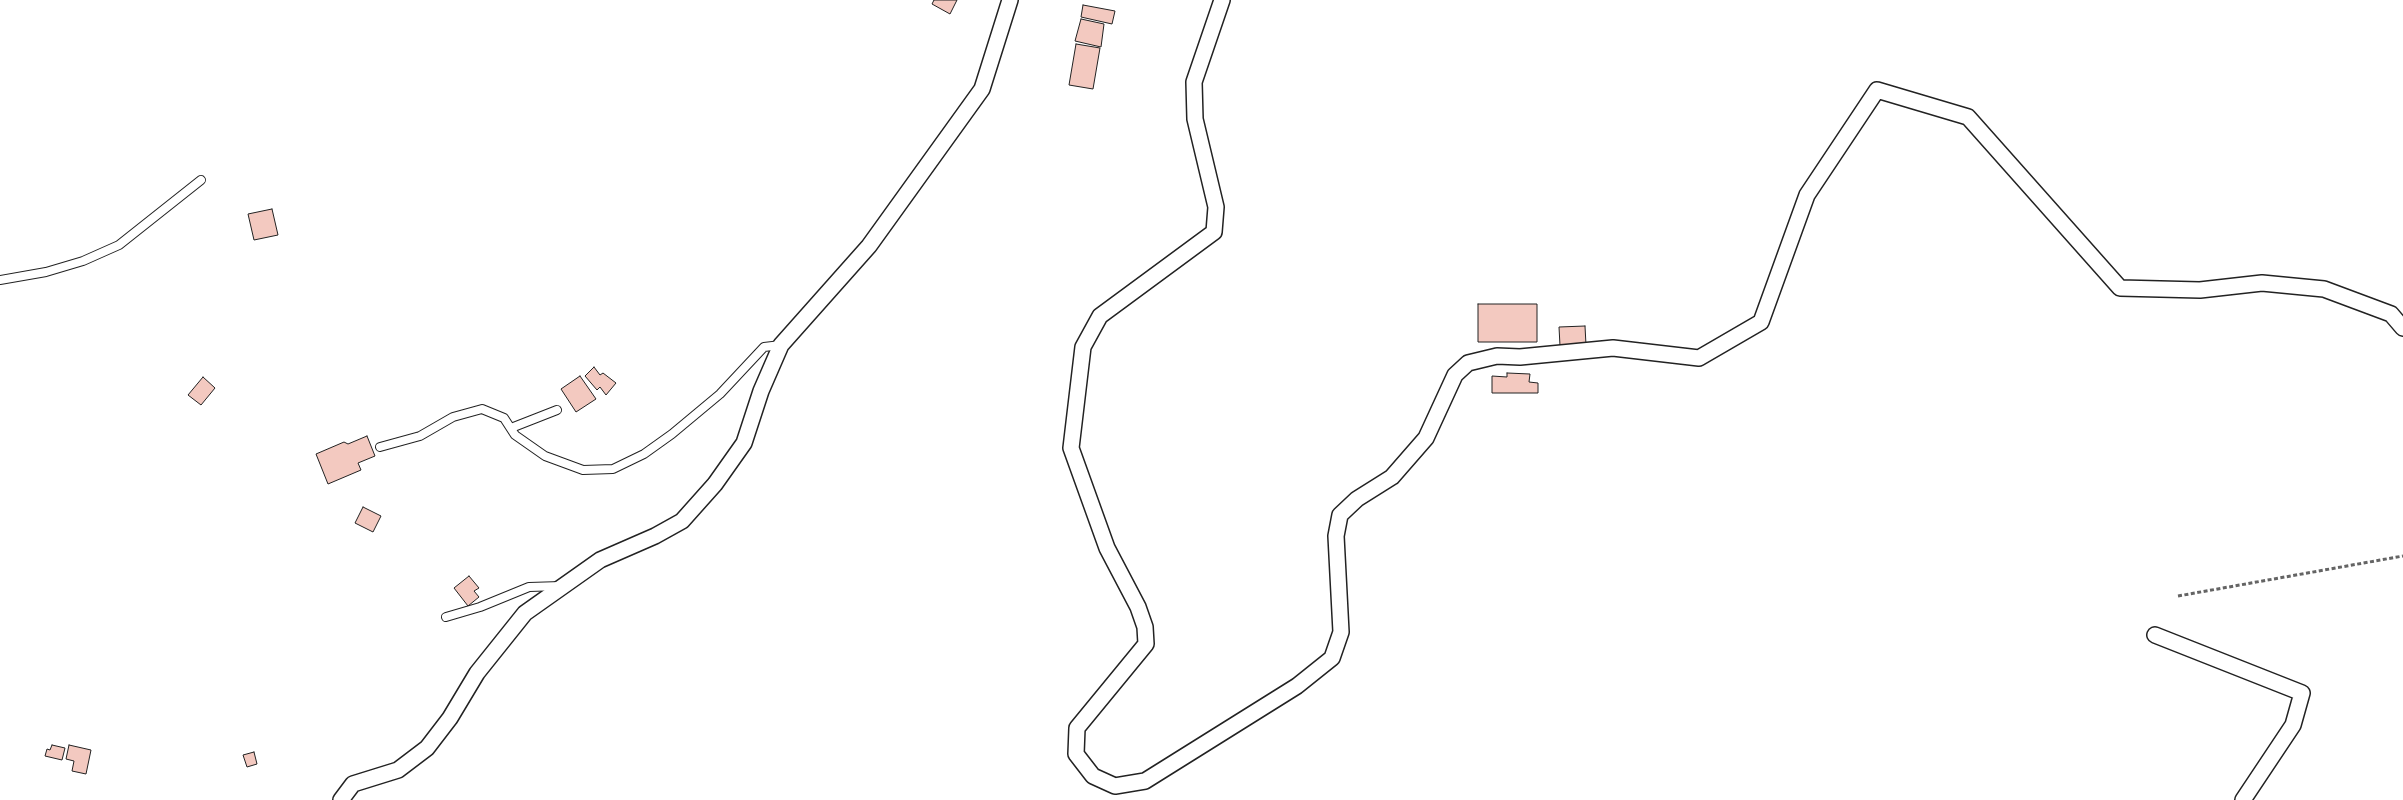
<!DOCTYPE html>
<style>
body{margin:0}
canvas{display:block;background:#fff}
</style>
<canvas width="2403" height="800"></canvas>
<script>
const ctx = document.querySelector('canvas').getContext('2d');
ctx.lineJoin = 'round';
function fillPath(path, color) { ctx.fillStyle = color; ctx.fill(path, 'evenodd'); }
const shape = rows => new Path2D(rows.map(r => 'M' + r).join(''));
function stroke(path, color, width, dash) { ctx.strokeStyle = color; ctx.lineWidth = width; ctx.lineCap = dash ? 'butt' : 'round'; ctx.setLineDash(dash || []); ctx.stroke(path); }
const building = shape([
 [934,0,957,0,950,14,932,4,934,0],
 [1083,5,1115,11,1112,24,1081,17,1083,5],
 [1081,19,1104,24,1101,47,1075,41,1081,19],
 [1076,44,1100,48,1093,89,1069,85,1076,44],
 [272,209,278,235,254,240,248,214,272,209],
 [1478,304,1537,304,1537,342,1478,342,1478,304],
 [1585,326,1586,345,1560,346,1559,327,1585,326],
 [594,367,600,375,603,373,616,383,606,395,600,387,597,390,585,376,594,367],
 [1507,373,1530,374,1529,382,1538,383,1538,393,1492,393,1492,376,1507,377,1507,373],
 [580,376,596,399,576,412,561,389,580,376],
 [203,377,215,388,201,405,188,395,203,377],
 [367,436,375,456,358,463,361,470,328,484,316,454,344,442,348,444,367,436],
 [363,507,381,516,373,532,355,523,363,507],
 [469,576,479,588,474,591,479,597,468,606,454,588,469,576],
 [52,745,65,748,62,760,45,756,47,749,50,750,52,745],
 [69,745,91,750,86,774,72,771,74,761,66,759,69,745],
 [254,752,257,764,247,767,243,755,254,752]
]);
fillPath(building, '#f3c9c0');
stroke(building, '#222', 1);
const service = shape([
 [0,280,46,272,83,261,119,245,201,180],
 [511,428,557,410],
 [380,447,420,436,453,417,482,409,504,418,515,435,545,456,583,470,613,469,644,454,672,434,720,394,764,347,781,345],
 [446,617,480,607,529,587,561,586]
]);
const minor = shape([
 [1222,0,1194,82,1195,119,1216,207,1214,232,1100,316,1083,347,1071,448,1107,548,1138,607,1145,627,1146,644,1077,728,1076,754,1093,776,1115,786,1145,781,1297,686,1332,658,1341,632,1336,536,1340,515,1357,499,1392,477,1426,438,1455,375,1468,363,1497,356,1520,357,1613,348,1699,358,1761,322,1807,195,1877,90,1968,117,2120,288,2200,290,2262,283,2324,289,2391,314,2403,328],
 [2155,635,2302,693,2293,725,2243,800],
 [341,800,353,784,398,770,427,748,450,718,477,673,525,613,600,560,655,536,682,521,715,484,744,443,761,391,781,345,869,246,982,89,1010,0]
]);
stroke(service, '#222', 10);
stroke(minor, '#222', 18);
stroke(shape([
 [2178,596,2403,556]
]), '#646464', 3, [4, 2.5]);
stroke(service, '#fff', 8);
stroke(minor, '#fff', 15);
</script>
